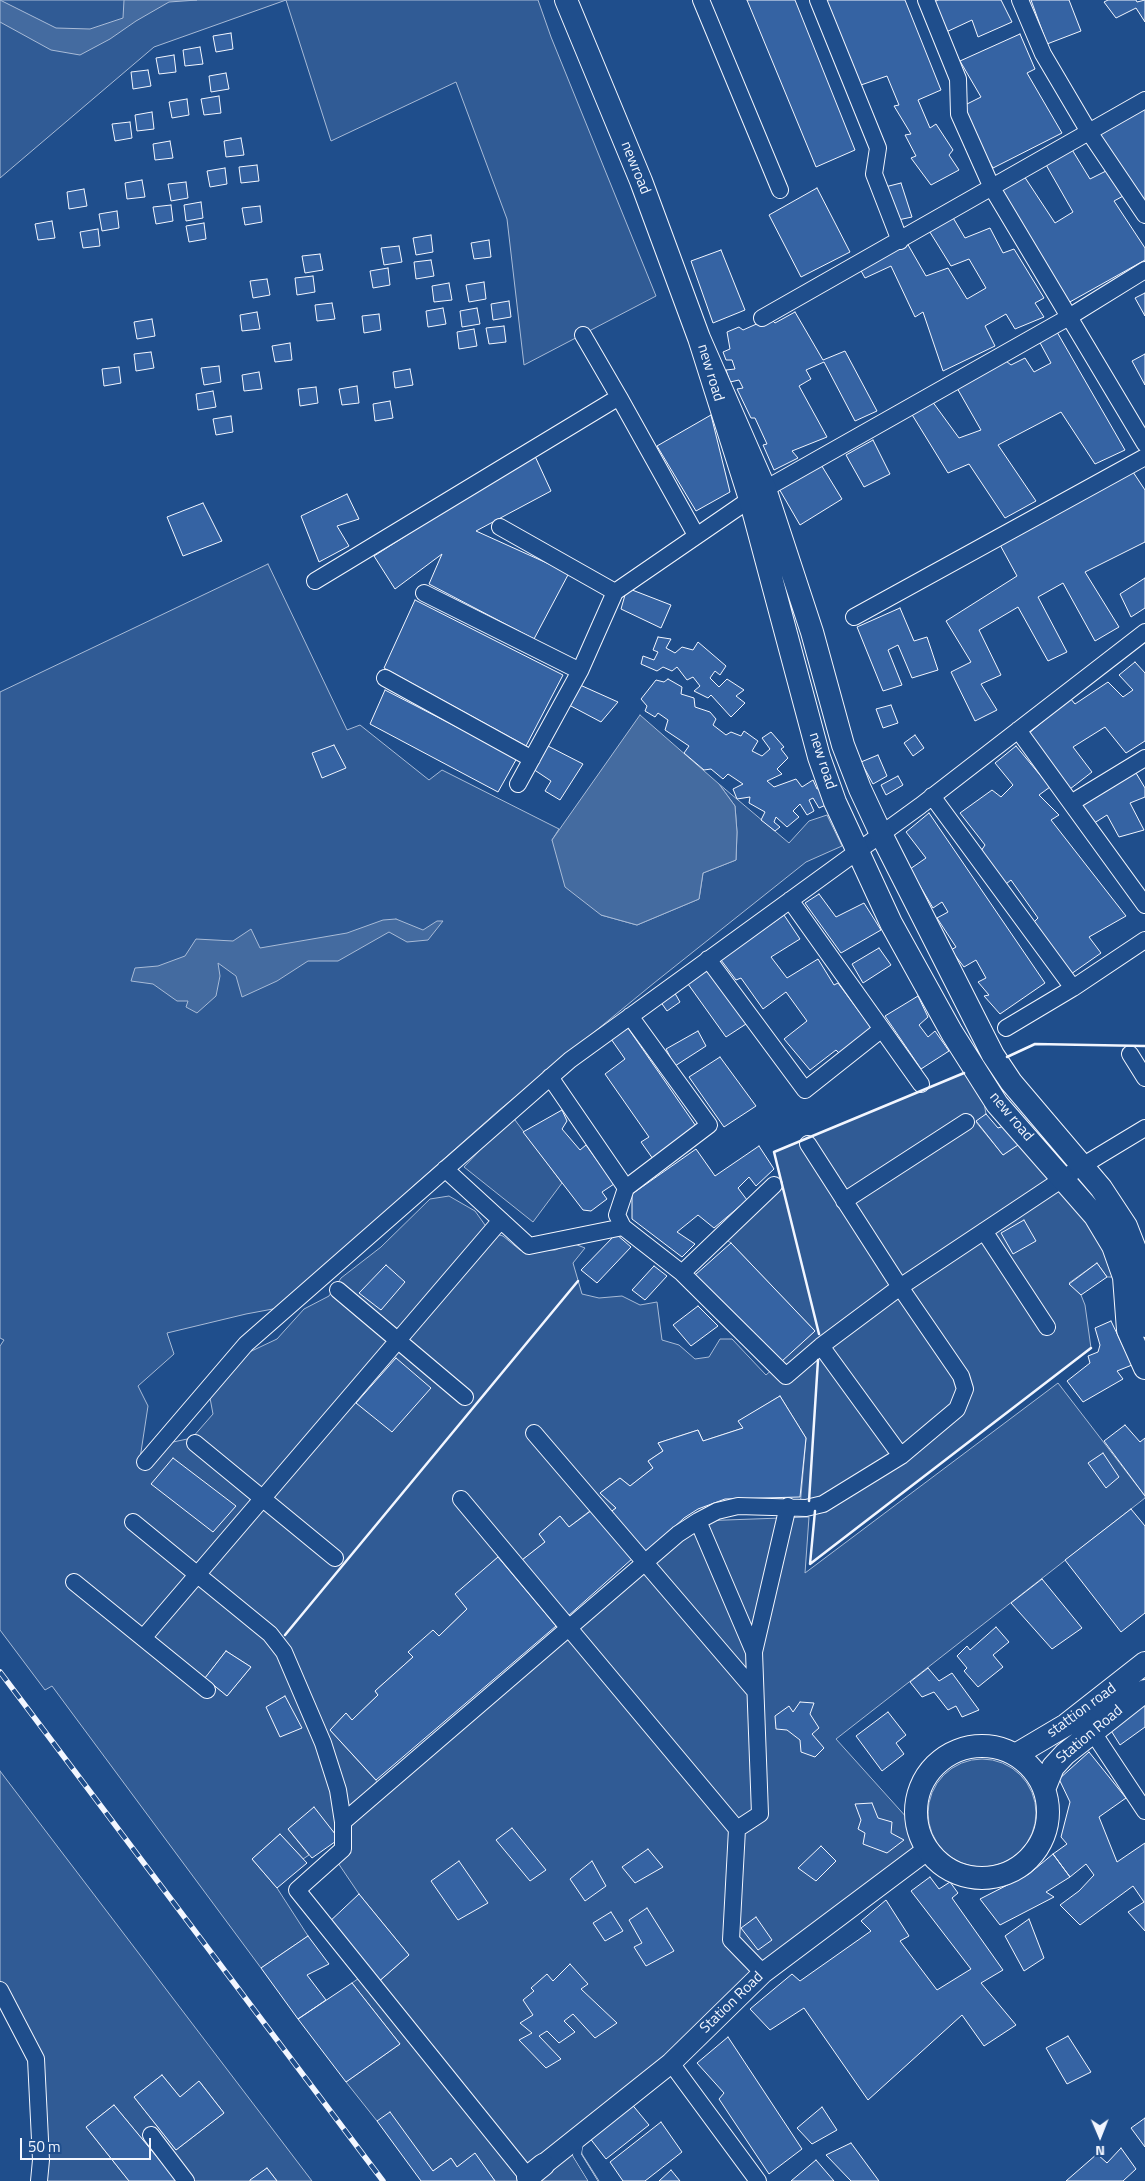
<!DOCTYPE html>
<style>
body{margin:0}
#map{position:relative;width:1145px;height:2181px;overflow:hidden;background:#1f4e8c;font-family:"Titillium Web",sans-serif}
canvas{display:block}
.north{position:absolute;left:1075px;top:2111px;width:50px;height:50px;-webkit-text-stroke:4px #1f4e8c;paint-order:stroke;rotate:179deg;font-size:14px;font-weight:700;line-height:20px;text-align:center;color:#f2f6ff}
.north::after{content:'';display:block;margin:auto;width:18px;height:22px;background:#f2f6ff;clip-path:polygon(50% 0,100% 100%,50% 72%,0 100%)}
.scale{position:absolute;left:20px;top:2138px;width:131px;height:22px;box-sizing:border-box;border:2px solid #f2f6ff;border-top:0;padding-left:6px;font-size:15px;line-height:18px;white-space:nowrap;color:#f2f6ff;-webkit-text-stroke:4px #1f4e8c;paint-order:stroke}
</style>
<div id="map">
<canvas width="1145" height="2181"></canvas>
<div class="north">N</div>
<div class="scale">50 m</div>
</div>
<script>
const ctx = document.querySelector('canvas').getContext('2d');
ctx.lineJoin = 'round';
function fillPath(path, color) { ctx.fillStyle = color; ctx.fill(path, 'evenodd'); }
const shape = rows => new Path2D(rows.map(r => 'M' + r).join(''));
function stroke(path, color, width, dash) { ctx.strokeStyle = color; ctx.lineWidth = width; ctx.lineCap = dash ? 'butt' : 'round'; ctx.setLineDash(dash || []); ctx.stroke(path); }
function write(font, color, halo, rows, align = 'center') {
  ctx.font = font + ' "Titillium Web",sans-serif'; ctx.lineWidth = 4; ctx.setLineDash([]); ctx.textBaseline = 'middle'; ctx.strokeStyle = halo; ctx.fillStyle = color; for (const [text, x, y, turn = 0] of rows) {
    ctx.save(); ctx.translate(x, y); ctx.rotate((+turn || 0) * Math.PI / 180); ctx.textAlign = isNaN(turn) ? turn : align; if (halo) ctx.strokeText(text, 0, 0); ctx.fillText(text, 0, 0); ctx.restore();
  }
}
const built = shape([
 [0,0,286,0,154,47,0,178,0,0],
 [286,0,538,0,551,37,656,296,524,365,507,219,456,82,331,141,286,0],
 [268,564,347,730,360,725,429,780,442,770,559,829,552,840,601,915,637,925,699,899,703,873,736,860,737,832,735,806,719,784,789,843,809,821,827,815,842,846,806,862,654,983,498,1111,411,1188,289,1306,246,1314,167,1333,174,1354,138,1386,148,1406,139,1465,173,1442,192,1438,213,1414,210,1398,241,1356,277,1339,304,1309,329,1296,341,1278,381,1247,430,1199,449,1196,475,1211,490,1232,503,1236,520,1250,555,1250,572,1243,585,1248,573,1263,582,1294,599,1298,622,1296,640,1305,657,1302,662,1340,679,1345,695,1359,709,1357,720,1339,732,1339,766,1375,815,1331,731,1243,721,1236,774,1185,781,1181,774,1152,964,1073,983,1097,986,1114,976,1122,1003,1155,1021,1143,1068,1190,1124,1277,1107,1277,1097,1263,1069,1283,1081,1295,1085,1305,1091,1348,810,1564,815,1510,800,1507,806,1438,780,1396,739,1421,743,1428,703,1441,698,1430,658,1443,663,1451,648,1461,653,1468,630,1486,620,1478,600,1493,616,1508,609,1513,591,1510,569,1527,560,1516,539,1534,545,1542,522,1560,504,1552,456,1594,467,1609,439,1636,409,1652,413,1657,375,1691,378,1695,352,1720,346,1713,330,1730,382,1787,698,1521,809,1517,805,1573,1058,1383,1145,1496,1145,1498,836,1739,917,1829,927,1850,763,1973,581,2147,582,2154,599,2181,495,2181,475,2154,457,2167,451,2158,433,2171,377,2121,346,2082,400,2044,352,1983,365,1974,374,1986,409,1955,359,1894,334,1857,339,1839,314,1808,288,1829,309,1855,303,1859,280,1834,252,1859,277,1888,308,1936,261,1968,52,1686,45,1690,0,1630,0,1346,4,1340,0,1338,0,692,268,564],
 [226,1651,251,1667,227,1696,205,1678,226,1651],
 [512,1116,562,1183,533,1222,464,1167,512,1116],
 '928 1813a54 54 0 1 1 108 0a54 54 0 1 1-108 0Z',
 [0,1771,312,2181,277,2181,267,2168,250,2181,177,2181,114,2105,86,2127,129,2181,39,2181,36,2059,0,1990,0,1771],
 [162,2075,180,2097,200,2082,224,2113,176,2150,134,2097,162,2075]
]);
fillPath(built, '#305b95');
stroke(built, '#a8bbd7', 1);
const water = shape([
 [0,0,56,28,90,29,123,18,124,0,197,0,169,2,136,21,110,39,80,55,51,50,0,22,0,0],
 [640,715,719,784,735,806,737,832,736,860,703,873,699,899,637,925,601,915,565,887,552,840,640,715],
 [396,919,423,930,437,921,443,921,428,940,407,942,389,932,338,961,308,961,277,981,242,997,236,976,218,963,220,976,216,996,197,1013,186,1007,188,1001,177,1001,153,984,131,981,135,968,158,966,185,956,196,939,233,941,251,929,260,948,347,933,383,920,396,919]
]);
fillPath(water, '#446ba0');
stroke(water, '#a8bbd7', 1);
const building = shape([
 [747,0,795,0,855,150,816,167,747,0],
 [822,0,905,0,941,90,918,100,930,128,936,124,953,150,949,155,959,170,931,185,911,158,916,156,905,135,911,134,894,106,899,105,887,76,858,86,822,0],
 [938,0,1001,0,1012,22,978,37,972,20,944,33,932,3,938,0],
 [1031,0,1069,0,1081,31,1047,44,1031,0],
 [1108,0,1136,0,1137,2,1145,0,1145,22,1136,8,1116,18,1104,2,1108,0],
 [231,33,233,49,216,52,213,36,231,33],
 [1020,34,1035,69,1027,73,1062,133,993,168,963,115,965,105,981,97,960,61,1020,34],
 [200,47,203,64,185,66,183,50,200,47],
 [174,55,176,72,159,74,156,58,174,55],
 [148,70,151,86,133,89,131,72,148,70],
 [226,73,229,89,211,92,209,76,226,73],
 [219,96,221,113,204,115,201,99,219,96],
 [187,99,189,115,172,118,169,102,187,99],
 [1145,106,1145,205,1096,133,1145,106],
 [152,112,154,129,137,131,135,115,152,112],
 [130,122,132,138,115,141,112,124,130,122],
 [241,138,244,155,226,157,224,141,241,138],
 [170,141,173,158,155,160,153,144,170,141],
 [1071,148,1090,179,1108,170,1125,195,1114,201,1145,248,1145,260,1068,303,998,190,1024,176,1055,223,1073,212,1045,163,1071,148],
 [257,165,259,181,241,183,239,167,257,165],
 [225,168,227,184,210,187,207,171,225,168],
 [142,180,145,197,127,199,125,183,142,180],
 [186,182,188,198,171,201,168,184,186,182],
 [901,183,912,217,898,220,885,187,901,183],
 [817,188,850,252,801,277,769,215,817,188],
 [84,189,87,206,69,209,67,192,84,189],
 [201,202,203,218,186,221,184,205,201,202],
 [171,205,173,221,156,224,153,207,171,205],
 [260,206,262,222,245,225,242,208,260,206],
 [117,211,119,228,102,231,99,214,117,211],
 [952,216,965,238,990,228,1003,253,1014,249,1044,298,1035,303,1044,317,1015,329,1006,314,985,326,995,346,943,371,923,312,915,317,891,266,865,278,859,267,907,243,926,276,948,268,967,299,986,288,969,259,951,266,928,229,952,216],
 [52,221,55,238,38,240,35,224,52,221],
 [204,223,206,239,189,242,186,226,204,223],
 [98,229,100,246,83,248,80,232,98,229],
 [431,235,433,252,416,255,413,238,431,235],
 [489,240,491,257,474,259,471,243,489,240],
 [399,246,402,262,384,265,381,248,399,246],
 [721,250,745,310,713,323,691,261,721,250],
 [320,254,323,270,305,273,302,256,320,254],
 [431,260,434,276,416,279,414,262,431,260],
 [388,268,390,285,373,288,370,271,388,268],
 [313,276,315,292,297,295,295,278,313,276],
 [267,279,270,295,253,298,250,281,267,279],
 [484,282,486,299,469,302,466,285,484,282],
 [449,283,452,300,434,302,432,286,449,283],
 [1145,293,1145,316,1135,298,1145,293],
 [509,301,511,317,493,320,491,304,509,301],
 [332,303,335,319,317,321,315,305,332,303],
 [443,308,446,324,428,327,426,311,443,308],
 [477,308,480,324,462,327,460,311,477,308],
 [257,312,260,329,242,331,240,315,257,312],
 [795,312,823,360,845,351,877,411,855,421,824,362,806,370,811,379,799,386,827,437,792,451,798,458,774,470,763,445,767,444,755,418,751,418,737,389,743,388,739,380,730,382,726,370,735,369,732,360,726,360,723,352,730,349,727,332,739,327,743,330,770,318,775,323,795,312],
 [379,314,381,330,364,333,362,316,379,314],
 [152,319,155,336,137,339,134,322,152,319],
 [504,326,506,342,489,344,486,328,504,326],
 [474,329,477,346,459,349,457,332,474,329],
 [1057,332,1125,450,1095,464,1061,412,998,445,1036,501,1005,518,969,464,948,473,911,413,932,401,959,438,981,430,957,388,1006,361,1011,365,1025,358,1034,372,1051,363,1039,341,1057,332],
 [290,343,292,360,275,362,272,346,290,343],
 [151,352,154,368,136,371,134,354,151,352],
 [1145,354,1145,385,1132,361,1145,354],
 [219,366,221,382,204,385,201,368,219,366],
 [119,367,121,383,104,386,102,369,119,367],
 [410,369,413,385,395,388,393,372,410,369],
 [259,372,262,389,244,391,242,375,259,372],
 [357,386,359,403,342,405,339,389,357,386],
 [316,387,318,403,300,406,298,389,316,387],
 [213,391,216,407,198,410,196,394,213,391],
 [390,401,393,418,375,421,373,404,390,401],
 [711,415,730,492,696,511,657,446,711,415],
 [231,416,233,432,216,435,213,419,231,416],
 [873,440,890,474,864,487,846,455,873,440],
 [534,454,551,491,476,531,569,573,534,639,429,584,442,554,395,589,374,556,534,454],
 [820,463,842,499,800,525,778,487,820,463],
 [1133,472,1145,490,1145,542,1085,572,1119,627,1095,641,1063,583,1038,597,1067,652,1048,661,1018,607,979,630,1001,675,981,684,997,710,975,721,951,672,971,662,946,621,1017,576,999,543,1133,472],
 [347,494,359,519,337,526,349,546,319,562,301,516,347,494],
 [203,503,222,541,183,556,167,517,203,503],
 [1145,578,1145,608,1131,617,1120,594,1145,578],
 [627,588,671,605,661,628,621,609,627,588],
 [415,600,563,675,526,746,384,668,415,600],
 [900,608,914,641,927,637,938,670,912,678,898,645,888,650,902,685,883,691,857,627,900,608],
 [658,637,671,639,666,648,675,653,682,647,693,650,698,642,726,666,720,675,715,671,710,678,719,687,727,679,744,690,736,696,745,703,731,717,711,695,708,698,694,691,700,686,693,677,687,680,677,667,672,671,663,667,657,671,641,664,643,656,654,660,658,652,653,650,658,637],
 [1135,662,1145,673,1145,741,1126,753,1105,727,1073,747,1092,772,1070,789,1027,735,1070,698,1075,704,1108,682,1123,697,1133,690,1119,675,1135,662],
 [668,679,682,687,681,694,694,698,695,707,710,712,716,719,713,725,726,735,731,732,741,736,744,731,758,741,752,751,762,756,770,749,762,738,771,732,784,747,781,749,788,758,777,769,782,774,767,781,774,787,796,779,802,787,813,780,817,789,821,788,828,804,819,808,813,798,809,800,814,811,807,815,800,804,793,811,799,817,787,827,776,817,774,822,780,827,775,831,761,820,765,812,749,803,750,797,737,799,733,789,743,784,728,774,723,779,711,769,704,770,684,753,689,746,665,730,668,720,658,713,655,717,645,711,647,706,641,699,656,680,664,682,668,679],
 [580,685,618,702,601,722,569,705,580,685],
 [385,690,517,758,498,792,370,724,385,690],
 [891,705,898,723,883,728,876,709,891,705],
 [915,735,924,748,913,756,904,743,915,735],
 [334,745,346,768,322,778,312,753,334,745],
 [546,745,583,764,560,800,545,791,551,781,533,769,546,745],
 [1016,746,1050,787,1039,795,1059,815,1051,820,1126,916,1089,937,1101,953,1071,974,1032,924,1038,918,1011,880,1006,884,981,851,985,845,960,813,992,790,1001,797,1013,785,995,763,1016,746],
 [878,755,887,776,873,784,861,762,878,755],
 [1133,768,1145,788,1145,797,1130,803,1144,830,1119,837,1107,815,1091,825,1076,804,1133,768],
 [898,776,903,785,886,795,881,785,898,776],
 [929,813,1045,983,1000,1014,984,996,989,995,978,982,986,978,976,960,964,967,951,950,956,947,937,918,948,912,942,902,933,908,910,869,926,858,906,832,929,813],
 [819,894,836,917,864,903,881,930,841,953,805,903,819,894],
 [784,915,800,939,771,957,787,978,818,959,834,985,838,983,872,1029,840,1054,836,1050,810,1070,784,1039,807,1021,786,992,763,1009,741,978,736,980,721,960,784,915],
 [879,948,891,965,863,983,852,964,879,948],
 [708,970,746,1024,726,1037,688,984,708,970],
 [673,990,680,1002,667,1011,660,1001,673,990],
 [918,996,928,1017,919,1025,928,1037,935,1031,949,1051,921,1069,885,1016,918,996],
 [628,1028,698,1129,653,1159,641,1142,649,1137,605,1074,625,1059,611,1039,628,1028],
 [698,1031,706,1046,675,1066,666,1049,698,1031],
 [720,1057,756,1106,724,1127,689,1077,720,1057],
 [562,1110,567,1121,562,1129,580,1150,586,1145,614,1184,602,1192,607,1199,591,1211,583,1210,523,1132,562,1110],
 [986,1114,998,1128,1004,1126,1021,1143,1003,1155,976,1121,986,1114],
 [759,1146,774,1169,756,1186,749,1177,738,1188,747,1200,714,1228,698,1215,677,1232,695,1244,682,1257,632,1219,632,1194,696,1149,715,1176,759,1146],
 [1024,1220,1036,1241,1013,1254,1001,1233,1024,1220],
 [616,1234,631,1247,597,1283,581,1270,616,1234],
 [731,1243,815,1331,781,1362,695,1275,731,1243],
 [1097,1263,1107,1277,1081,1295,1069,1284,1097,1263],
 [386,1265,405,1282,381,1310,359,1293,386,1265],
 [654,1266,667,1276,645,1300,632,1290,654,1266],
 [698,1306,718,1326,691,1346,673,1325,698,1306],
 [1111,1321,1132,1365,1117,1371,1123,1379,1083,1402,1067,1381,1090,1363,1088,1356,1098,1352,1100,1345,1095,1328,1111,1321],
 [396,1358,431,1388,392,1432,356,1403,396,1358],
 [780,1396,806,1438,800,1497,725,1499,698,1509,684,1518,645,1554,609,1513,616,1508,600,1493,620,1478,630,1486,653,1468,648,1461,663,1451,658,1443,698,1430,703,1441,743,1428,738,1421,780,1396],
 [1125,1425,1140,1442,1145,1438,1145,1496,1104,1441,1125,1425],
 [1103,1453,1119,1477,1106,1488,1088,1463,1103,1453],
 [173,1458,236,1506,213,1532,151,1484,173,1458],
 [1131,1509,1145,1526,1145,1613,1121,1632,1065,1560,1131,1509],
 [592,1510,633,1558,567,1617,522,1560,545,1542,539,1534,560,1516,569,1527,592,1510],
 [498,1557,556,1626,376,1780,330,1730,346,1713,352,1720,378,1695,375,1691,413,1657,408,1652,433,1630,439,1636,467,1609,455,1594,498,1557],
 [1042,1579,1082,1628,1052,1649,1011,1603,1042,1579],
 [996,1627,1009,1642,993,1655,1003,1667,978,1687,964,1671,967,1668,957,1656,967,1646,970,1650,996,1627],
 [226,1651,251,1667,227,1696,205,1678,226,1651],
 [928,1668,939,1681,952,1673,979,1710,962,1717,956,1706,948,1710,934,1692,922,1697,910,1682,928,1668],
 [285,1696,302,1728,280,1737,266,1707,285,1696],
 [800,1702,814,1703,810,1714,819,1728,812,1734,824,1748,815,1757,801,1752,800,1740,787,1730,776,1729,775,1716,789,1706,793,1712,800,1702],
 [1145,1703,1145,1727,1120,1745,1110,1729,1145,1703],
 [888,1712,906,1735,896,1743,904,1754,882,1771,856,1736,888,1712],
 [1089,1752,1126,1798,1099,1817,1117,1862,1145,1843,1145,1931,1128,1912,1144,1902,1133,1886,1080,1925,1060,1905,1079,1891,1094,1875,1086,1864,1070,1877,1053,1854,1067,1844,1061,1837,1070,1802,1059,1779,1089,1752],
 [872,1803,878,1818,892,1822,891,1833,904,1840,887,1853,863,1844,865,1833,858,1829,861,1820,855,1804,872,1803],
 [314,1807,339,1839,312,1858,288,1829,314,1807],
 [512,1828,546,1870,530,1881,496,1840,512,1828],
 [280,1834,307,1863,277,1888,252,1859,280,1834],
 [821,1846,836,1861,816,1881,798,1868,821,1846],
 [648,1849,663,1867,635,1883,622,1867,648,1849],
 [1053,1854,1070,1877,1046,1892,1054,1897,1000,1925,980,1899,1029,1874,1053,1854],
 [459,1861,488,1903,458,1920,431,1881,459,1861],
 [592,1861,606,1886,585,1901,570,1879,592,1861],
 [930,1877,939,1889,950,1882,958,1893,952,1898,1003,1970,981,1983,1016,2025,984,2046,962,2015,868,2100,804,2008,770,2030,750,2009,792,1974,800,1981,871,1931,861,1921,886,1900,909,1936,900,1941,937,1990,971,1969,911,1891,930,1877],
 [359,1894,409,1955,377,1983,327,1924,359,1894],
 [647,1908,674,1951,646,1966,634,1947,642,1943,629,1920,647,1908],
 [611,1912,623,1931,605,1941,593,1923,611,1912],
 [756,1917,772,1940,758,1950,741,1928,756,1917],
 [1029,1919,1044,1958,1024,1971,1005,1936,1029,1919],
 [308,1936,329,1964,307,1975,326,2000,298,2019,261,1968,308,1936],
 [570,1964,588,1984,581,1989,617,2023,595,2038,573,2014,564,2021,575,2032,559,2043,547,2031,539,2036,561,2059,546,2068,519,2040,532,2033,520,2023,533,2015,523,2000,534,1991,531,1988,547,1974,553,1981,570,1964],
 [352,1983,400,2044,346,2082,298,2019,352,1983],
 [1068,2036,1091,2072,1067,2084,1046,2048,1068,2036],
 [728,2037,802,2149,769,2174,719,2099,724,2093,697,2063,728,2037],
 [162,2075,180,2097,199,2081,224,2113,176,2150,134,2097,162,2075],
 [630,2102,649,2125,606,2159,589,2137,630,2102],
 [114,2105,177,2181,129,2181,86,2127,114,2105],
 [822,2107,837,2130,812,2144,797,2128,822,2107],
 [390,2112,433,2171,451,2158,457,2167,475,2153,495,2181,421,2181,377,2121,390,2112],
 [1145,2118,1145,2147,1131,2128,1145,2118],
 [661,2122,682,2152,645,2181,623,2181,610,2162,661,2122],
 [851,2143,879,2181,851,2181,826,2155,851,2143],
 [1121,2148,1136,2169,1123,2181,1066,2181,1097,2154,1107,2163,1121,2148],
 [816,2160,834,2181,791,2181,816,2160],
 [267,2168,277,2181,250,2181,250,2180,267,2168],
 [671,2170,680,2181,659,2181,671,2170]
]);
fillPath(building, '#3563a3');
stroke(building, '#f2f6ff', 1);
const service = shape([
 [579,2143,577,2155,593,2181]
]);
const minor = shape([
 [701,0,780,190],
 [818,0,878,148,874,174,900,241],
 [926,0,958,79,959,114,992,188,1145,444],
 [1020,0,1043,54,1089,132,1145,215],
 [762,318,1145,100],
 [583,335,619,397],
 [500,527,615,592],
 [315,581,619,397,696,535],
 [424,593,580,671],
 [854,617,1145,457],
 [385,678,532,759],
 [1018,730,1145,905],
 [518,784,580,671,615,592,765,489,1069,317,1145,270],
 [932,796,1073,988,1145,940],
 [1071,803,1145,758],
 [790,900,921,1084],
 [708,959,805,1090,882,1029],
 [1006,1028,1073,988],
 [1130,1054,1145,1078],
 [550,1077,626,1188,709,1125,630,1016],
 [445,1169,529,1246,623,1227],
 [626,1188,617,1215,623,1227,682,1273,786,1376,821,1346],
 [844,1201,966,1122],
 [984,1231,1047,1327],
 [682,1273,774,1185],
 [338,1290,465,1397],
 [534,1433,755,1691],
 [195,1443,335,1558],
 [901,1456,821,1346,900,1287,1082,1166,1145,1128],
 [145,1462,246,1344,570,1060,920,806,1145,632],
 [461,1499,737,1829,731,1940,763,1973],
 [698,1521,717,1511,738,1506,806,1508,823,1504,901,1456,957,1409,965,1389,961,1376,900,1287,808,1144],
 [133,1522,270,1634,284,1652,323,1743,338,1790,343,1822],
 [74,1582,207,1690],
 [143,1638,501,1220],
 [754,1652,788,1506],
 [1092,1731,1145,1811],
 [0,1990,36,2059,41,2160,39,2181],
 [671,2063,758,2181],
 [151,2135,186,2181],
 [528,2177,297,1890,343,1849,343,1822,678,1534,698,1521,754,1652,760,1814,737,1829]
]);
const tertiary = shape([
 [543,2165,671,2063,763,1973,927,1850]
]);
const secondary = shape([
 [566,0,641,181,699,338],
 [1145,1326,1144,1284,1138,1257,1126,1226,1101,1188,1011,1082,993,1055,881,834,860,789,843,745,812,632,765,489,699,338,750,499,819,757,835,802,891,923,952,1033,997,1104,1095,1216,1113,1246,1124,1277,1128,1330,1145,1368],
 '916 1812a66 66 0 1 1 132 0a66 66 0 1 1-132 0Z',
 [1017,1754,1066,1725,1145,1663],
 [1045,1787,1053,1767,1065,1754,1145,1691],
 [528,2177,543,2165]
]);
stroke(service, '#f2f6ff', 9);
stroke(minor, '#f2f6ff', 18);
stroke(tertiary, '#f2f6ff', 22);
stroke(secondary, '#f2f6ff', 24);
stroke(service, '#1f4e8c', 8);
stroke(minor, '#1f4e8c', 16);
stroke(tertiary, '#1f4e8c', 20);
stroke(secondary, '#1f4e8c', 22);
const rail = shape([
 [0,1672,383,2181]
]);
stroke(rail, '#f2f6ff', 5.5);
stroke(rail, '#1f4e8c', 4, [11]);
stroke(shape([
 [1007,1057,1035,1044,1145,1046],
 [819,1334,774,1152,964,1073],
 [809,1501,818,1360],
 [815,1511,810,1564,1091,1348],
 [285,1635,578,1281]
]), '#f2f6ff', 2.5);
write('15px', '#f2f6ff', '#1f4e8c', [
 ["newroad",635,168,68],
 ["new road",710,373,73],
 ["new road",822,761,72],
 ["new road",1011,1117,50],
 ["stattion road",1082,1711,-36],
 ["Station Road",1090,1735,-40],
 ["Station Road",732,2003,-44]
]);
</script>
